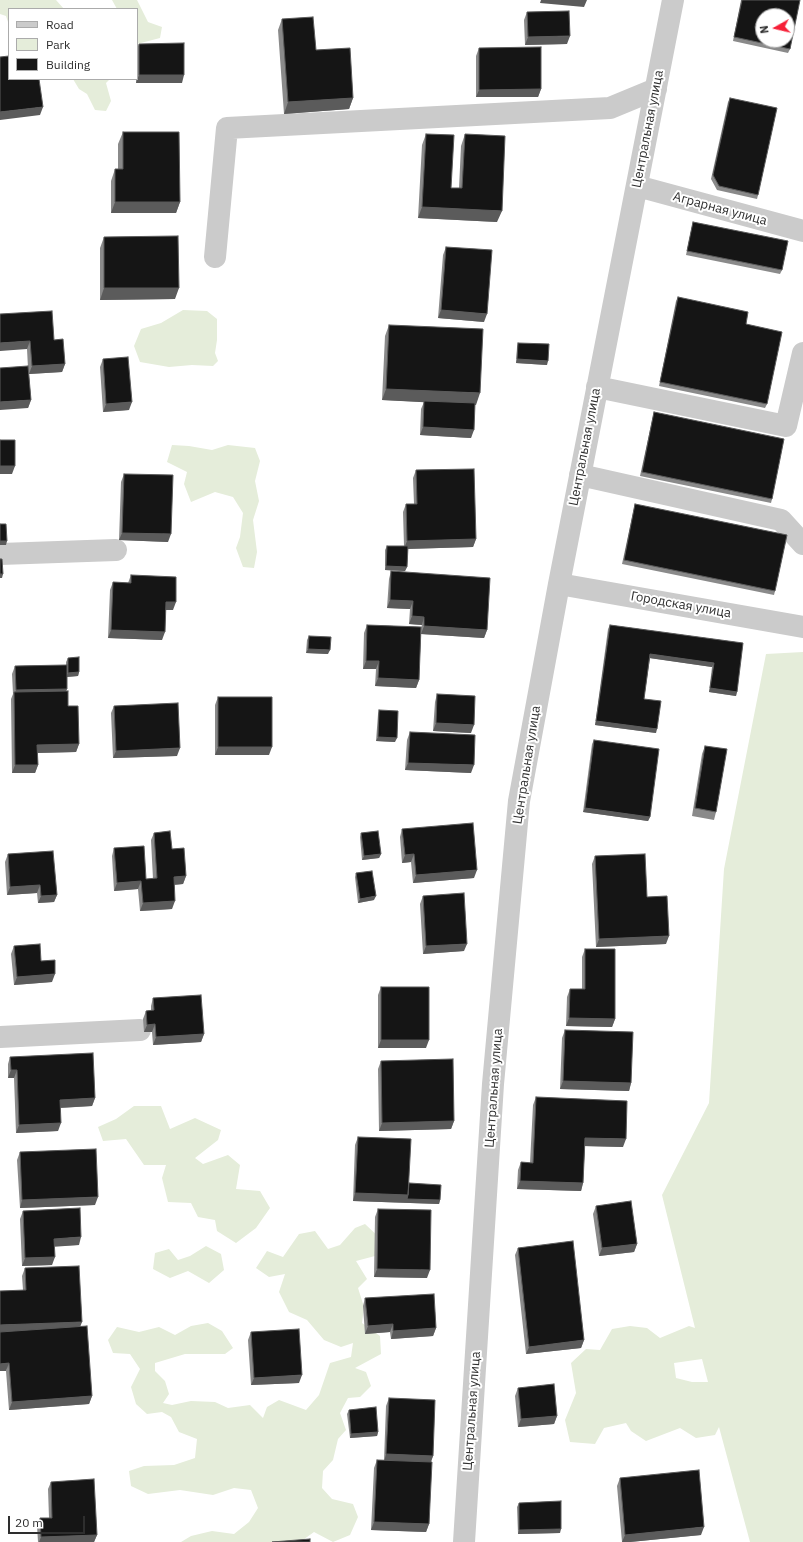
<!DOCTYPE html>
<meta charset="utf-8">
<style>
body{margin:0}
#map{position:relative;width:803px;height:1542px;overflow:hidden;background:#fff;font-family:"IBM Plex Sans",sans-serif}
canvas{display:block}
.legend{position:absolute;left:8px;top:8px;width:130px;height:72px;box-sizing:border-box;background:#fff;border:1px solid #ababab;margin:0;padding:5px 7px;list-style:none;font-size:12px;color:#2e2e2e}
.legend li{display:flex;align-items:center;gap:8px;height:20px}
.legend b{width:20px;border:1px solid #ababab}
.north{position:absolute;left:755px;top:8px;width:40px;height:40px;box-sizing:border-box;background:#fff;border:1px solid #ababab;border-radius:50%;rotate:262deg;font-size:11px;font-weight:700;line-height:16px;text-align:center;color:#2e2e2e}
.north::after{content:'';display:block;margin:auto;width:14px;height:18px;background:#f61f37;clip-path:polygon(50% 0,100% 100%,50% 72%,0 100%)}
.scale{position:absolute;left:8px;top:1516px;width:77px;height:18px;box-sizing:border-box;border:2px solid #2e2e2e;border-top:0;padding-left:5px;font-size:12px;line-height:14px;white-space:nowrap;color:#2e2e2e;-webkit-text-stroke:3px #fff;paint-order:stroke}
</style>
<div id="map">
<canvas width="803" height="1542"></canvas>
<ul class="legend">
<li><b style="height:5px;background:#cbcbcb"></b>Road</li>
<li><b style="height:11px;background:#e5edda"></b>Park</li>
<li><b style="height:11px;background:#151515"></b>Building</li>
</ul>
<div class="north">N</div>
<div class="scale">20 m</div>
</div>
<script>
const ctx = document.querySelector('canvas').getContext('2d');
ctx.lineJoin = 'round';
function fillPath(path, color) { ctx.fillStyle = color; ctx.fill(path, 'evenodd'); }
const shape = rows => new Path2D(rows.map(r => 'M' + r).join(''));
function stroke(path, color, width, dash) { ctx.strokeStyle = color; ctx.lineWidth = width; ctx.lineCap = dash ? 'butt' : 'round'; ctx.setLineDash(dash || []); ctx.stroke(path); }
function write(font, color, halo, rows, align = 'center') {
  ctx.font = font + ' "IBM Plex Sans",sans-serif'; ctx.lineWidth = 4; ctx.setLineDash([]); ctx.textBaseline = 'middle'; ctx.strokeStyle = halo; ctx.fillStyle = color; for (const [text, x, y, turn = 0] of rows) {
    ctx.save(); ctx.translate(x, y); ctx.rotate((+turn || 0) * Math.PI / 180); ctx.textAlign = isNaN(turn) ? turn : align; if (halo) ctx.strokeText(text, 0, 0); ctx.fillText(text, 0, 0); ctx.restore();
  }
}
fillPath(shape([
 [0,0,56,0,64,9,9,9,9,25,6,16,0,14],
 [112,0,137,0,148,22,162,27,160,38,137,44,137,9,117,9],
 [73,79,110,79,106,83,111,101,106,111,95,110,87,94,79,89],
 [183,310,207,311,217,319,217,340,215,353,218,361,213,366,192,365,169,367,140,362,134,346,141,329,161,323],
 [172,445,189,446,212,450,228,445,255,448,260,461,255,481,259,501,253,520,257,552,254,568,243,567,236,548,240,537,243,513,233,497,215,492,191,502,184,484,187,472,167,462],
 [803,652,803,1542,750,1542,719,1427,715,1435,696,1438,680,1428,646,1441,631,1431,626,1423,604,1428,595,1444,570,1442,565,1420,576,1393,571,1363,586,1349,600,1350,612,1329,630,1326,647,1328,660,1338,689,1326,695,1328,662,1195,709,1103,724,869,766,654],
 [702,1359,708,1382,692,1382,676,1378,674,1363],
 [134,1106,161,1106,170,1129,195,1118,221,1130,218,1140,195,1158,203,1164,228,1155,240,1165,236,1189,260,1191,270,1208,256,1228,236,1243,217,1231,215,1220,198,1217,191,1203,168,1202,162,1178,166,1165,144,1165,126,1139,103,1141,98,1127,116,1119],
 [365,1224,381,1239,375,1256,356,1261,367,1279,358,1288,364,1307,362,1323,380,1336,381,1354,355,1368,366,1372,371,1386,360,1397,348,1398,340,1413,346,1430,338,1439,333,1460,323,1471,322,1488,332,1499,353,1504,358,1517,350,1535,333,1542,314,1532,300,1542,181,1542,191,1536,212,1531,234,1534,249,1522,258,1508,251,1490,234,1488,213,1495,180,1490,148,1494,131,1486,129,1471,144,1466,174,1465,195,1458,197,1439,179,1432,171,1417,162,1412,147,1414,136,1404,131,1387,140,1369,130,1354,113,1353,108,1340,117,1327,139,1332,159,1327,175,1335,191,1326,208,1323,222,1331,233,1348,225,1354,185,1354,155,1363,155,1371,165,1381,169,1394,163,1403,172,1405,191,1401,215,1402,228,1408,250,1405,263,1418,267,1407,279,1400,306,1410,319,1395,330,1363,351,1357,353,1343,341,1347,324,1340,307,1320,289,1312,279,1292,285,1274,269,1277,256,1268,267,1251,283,1257,299,1234,315,1231,328,1249,340,1245,355,1228],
 [206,1246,221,1254,224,1270,209,1283,188,1271,170,1278,153,1269,155,1253,169,1249,178,1260,190,1256]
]), '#e5edda');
stroke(shape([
 [637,186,803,231],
 [215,257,227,128,610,108,656,89],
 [597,387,786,426,803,353],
 [580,475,781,520,803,544],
 [0,554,116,550],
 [559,584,803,627],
 [0,1037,140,1030],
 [464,1542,493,1084,519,801,559,584,673,0]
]), '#cbcbcb', 22);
fillPath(shape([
 [741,0,800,0,790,49,788,53,733,41],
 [527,12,567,44,525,45,524,20],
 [282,19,316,50,353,98,349,109,284,114,278,30],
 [139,44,182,83,136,83,136,79,137,79,137,48],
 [479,48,541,89,538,97,476,97,476,56],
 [730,98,758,195,757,199,717,190,711,179,728,102],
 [123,132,180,202,176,213,111,213,111,181,115,169,118,169,118,144],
 [426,134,451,188,459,188,461,146,465,134,497,222,418,218,422,145],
 [693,222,782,270,780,274,686,255,692,226],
 [104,237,175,299,100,300,100,248],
 [446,247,484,322,438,318,443,255],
 [678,297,746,324,767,404,765,408,659,386,676,301],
 [0,314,54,340,65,364,62,372,29,374,31,400,28,408,28,368,27,349],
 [389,325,476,405,475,405,471,438,420,435,421,409,424,402,382,400,385,336],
 [518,343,547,365,516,363,517,347],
 [103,359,129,410,103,412,100,367],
 [654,412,772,499,771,503,640,476,653,416],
 [416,470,476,539,473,547,408,549,407,567,405,571,385,570,385,550,387,546,404,546,403,512,406,504,414,504,413,478],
 [124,474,168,542,119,540,121,482],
 [635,504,775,591,774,595,622,564,634,508],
 [391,571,487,630,484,638,421,634,419,680,416,688,375,686,376,669,363,669,364,633,367,625,421,627,422,625,409,624,410,609,387,608,389,579],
 [131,575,173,610,165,610,162,640,108,638,110,590,113,582,128,583],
 [610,625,743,643,736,696,709,692,712,667,650,658,644,699,656,733,595,725,608,629],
 [309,636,328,654,306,653,307,640],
 [68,658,79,672,78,676,67,677,66,691,68,706,79,744,76,752,38,753,38,765,35,773,12,773,11,699,13,694,12,674,15,666,66,665,66,662],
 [437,694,471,733,433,731,435,702],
 [218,697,269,755,215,755,215,705],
 [114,706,177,756,113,758,111,713],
 [379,710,395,742,376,741,378,714],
 [410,732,471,773,405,770,407,740],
 [594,740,650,817,648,821,583,812,592,744],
 [705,746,716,812,714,820,692,816,702,754],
 [402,829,474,878,413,883,411,862,402,863,400,837],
 [154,833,172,849,186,876,183,884,174,885,172,909,140,911,138,889,114,891,112,856,114,848,146,879,153,879,151,840],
 [361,833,381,854,379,858,362,860,360,837],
 [8,854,57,895,54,902,38,903,37,893,7,895,5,862],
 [595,856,647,897,666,944,596,947,592,864],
 [356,873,374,900,358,903,355,877],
 [423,896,464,951,423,954,420,904],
 [14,946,41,961,52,982,14,985,11,954],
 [585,949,615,1019,612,1027,566,1026,567,997,570,989,582,989,582,957],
 [381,987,426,1048,378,1048,378,995],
 [153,998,204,1034,201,1042,153,1045,152,1032,144,1032,143,1019,146,1011,151,1010,151,1006],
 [565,1030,631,1083,629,1091,560,1089,562,1038],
 [10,1057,95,1098,92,1106,60,1108,58,1131,16,1133,14,1078,8,1078,8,1064],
 [381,1061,454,1121,451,1129,379,1131,378,1069],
 [536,1097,623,1147,585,1146,583,1183,581,1191,517,1189,518,1170,521,1162,530,1163,533,1105],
 [358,1137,409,1183,440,1200,439,1204,353,1201,355,1145],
 [20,1152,95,1205,20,1208,17,1160],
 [596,1206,637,1244,634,1252,599,1256,593,1214],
 [378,1209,427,1278,374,1277,375,1217],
 [23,1211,79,1245,54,1246,52,1265,22,1266,20,1219],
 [518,1248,584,1340,581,1348,526,1354,515,1255],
 [25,1268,80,1327,92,1396,89,1404,9,1410,6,1371,23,1290,22,1276],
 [365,1298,436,1328,433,1336,391,1339,390,1332,365,1334,363,1306],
 [251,1332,299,1383,251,1385,248,1340],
 [518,1388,557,1416,554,1424,518,1427,515,1396],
 [389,1398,433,1456,431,1462,429,1524,426,1532,371,1530,374,1468,377,1460,384,1460,386,1406],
 [349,1410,378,1432,377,1436,350,1438,347,1414],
 [620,1478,701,1535,630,1542,622,1542,617,1486],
 [51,1482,97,1535,94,1542,38,1542,37,1526,40,1518,49,1518,48,1489],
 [519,1503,560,1533,518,1534,517,1507]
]), '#8a8a8a');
fillPath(shape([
 [541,0,587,0,584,7,540,3],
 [570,36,567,44,525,45,528,37],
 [139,75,184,75,182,83,136,83],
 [541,89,538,97,476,97,479,90],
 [353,98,349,109,284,114,288,102],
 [43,107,40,115,0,120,0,112],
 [115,202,180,202,176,213,111,213],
 [422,207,502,211,497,222,418,218],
 [104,288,179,288,175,299,100,300],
 [441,310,487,314,484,322,438,318],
 [30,341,27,349,0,351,0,343],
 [517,359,548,361,547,365,516,363],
 [65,364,62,372,29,374,32,366],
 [386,389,480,393,476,405,382,400],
 [31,400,28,408,0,410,0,402],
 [132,402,129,410,103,412,106,404],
 [423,427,474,430,471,438,420,435],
 [0,466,15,466,12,474,0,474],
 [122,533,171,534,168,542,119,540],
 [476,539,473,547,404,549,407,541],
 [0,541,7,541,6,545,0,545],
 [386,566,407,567,405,571,385,570],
 [0,574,3,574,2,578,0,578],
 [390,600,413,601,410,609,387,608],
 [166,602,176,602,173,610,163,610],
 [412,616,424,617,422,625,409,624],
 [424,626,487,630,484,638,421,634],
 [111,630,165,632,162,640,108,638],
 [308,649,330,650,328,654,306,653],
 [650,654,714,663,712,667,649,658],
 [366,661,379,661,376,669,363,669],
 [79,672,78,676,66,677,68,673],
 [378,678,419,680,416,688,375,686],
 [710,688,737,692,736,696,709,692],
 [67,689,64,697,14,695,16,690],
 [596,721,657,729,656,733,595,725],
 [436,723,474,725,471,733,433,731],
 [378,737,397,738,395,742,376,741],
 [79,744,76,752,35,753,37,745],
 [218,747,272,747,269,755,215,755],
 [180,748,177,756,113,758,116,751],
 [408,763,474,765,471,773,405,770],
 [15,765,38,765,35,773,12,773],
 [585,808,650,817,648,821,583,812],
 [381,854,379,858,362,860,364,856],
 [414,854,411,862,402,863,405,855],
 [477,870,474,878,413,883,416,875],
 [186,876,183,884,171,885,174,877],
 [141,881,138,889,114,891,117,883],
 [40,885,37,893,7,895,10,887],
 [57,895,54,902,38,903,41,896],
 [376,896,374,900,358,903,360,899],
 [175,901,172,909,140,911,143,903],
 [669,936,666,944,596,947,599,939],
 [467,944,464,951,423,954,426,946],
 [55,974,52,982,14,985,17,977],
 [569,1018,615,1019,612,1027,566,1026],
 [155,1024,152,1032,144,1032,147,1025],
 [204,1034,201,1042,153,1045,156,1037],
 [381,1040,429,1040,426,1048,378,1048],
 [11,1070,17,1070,14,1078,8,1078],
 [563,1081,631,1083,629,1091,560,1089],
 [95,1098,92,1106,57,1108,60,1100],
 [454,1121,451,1129,379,1131,382,1123],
 [61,1123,58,1131,16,1133,19,1125],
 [585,1138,626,1139,623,1147,582,1146],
 [520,1181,583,1183,581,1191,517,1189],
 [355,1193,408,1195,440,1200,439,1204,353,1201],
 [98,1197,95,1205,20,1208,22,1200],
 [81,1237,79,1245,51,1247,54,1239],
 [637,1244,634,1252,599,1256,602,1248],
 [55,1257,52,1265,22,1266,25,1258],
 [377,1269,430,1270,427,1278,374,1277],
 [82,1322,79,1330,0,1333,0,1325],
 [393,1324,390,1332,365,1334,368,1326],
 [436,1328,433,1336,391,1339,393,1331],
 [584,1340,581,1348,526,1354,529,1347],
 [9,1363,6,1371,0,1371,0,1364],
 [302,1375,299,1383,251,1385,254,1378],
 [92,1396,89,1404,9,1410,12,1402],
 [557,1416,554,1424,518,1427,521,1419],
 [378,1432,377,1436,350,1438,351,1434],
 [386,1454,433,1456,430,1464,384,1462],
 [374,1522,429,1524,426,1532,371,1530],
 [704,1527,701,1535,630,1542,622,1542,625,1535],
 [561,1529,560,1533,518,1534,519,1530],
 [97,1535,94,1542,39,1542,41,1537]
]), '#5b5b5b');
const building = shape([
 [742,0,800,0,790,49,734,37,742,0],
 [763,16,787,16,787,40,763,40,763,16],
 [569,11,570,36,528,37,527,12,569,11],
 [313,17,316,50,350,48,353,98,288,102,282,19,313,17],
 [184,43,184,75,139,75,139,44,184,43],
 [541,47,541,89,479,90,479,48,541,47],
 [9,56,9,79,39,79,43,107,0,112,0,57,9,56],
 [730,98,777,108,758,195,719,186,713,175,730,98],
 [123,132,179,132,180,202,115,202,115,169,123,169,123,132],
 [426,134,454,135,451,188,462,188,465,134,505,136,502,211,422,207,426,134],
 [693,222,788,241,782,270,687,251,693,222],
 [178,236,179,288,104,288,104,237,178,236],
 [446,247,492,250,487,314,441,310,446,247],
 [678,297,748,312,746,324,782,332,767,404,660,382,678,297],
 [52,311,54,340,63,339,65,364,32,366,30,341,0,343,0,314,52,311],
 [389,325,483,329,480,393,386,389,389,325],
 [518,343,549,344,548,361,517,359,518,343],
 [128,357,132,402,106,404,103,359,128,357],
 [28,366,31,400,0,402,0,368,28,366],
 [424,401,475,403,474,430,423,427,424,401],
 [654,412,784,439,772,499,642,472,654,412],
 [0,440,15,440,15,466,0,466,0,440],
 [474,469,476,539,407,541,406,504,417,504,416,470,474,469],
 [124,474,173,475,171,534,122,533,124,474],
 [635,504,787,535,775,591,624,560,635,504],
 [0,524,6,524,7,541,0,541,0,524],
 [387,546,408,546,407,567,386,566,387,546],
 [0,559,2,559,3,574,0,574,0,559],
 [391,571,490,578,487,630,424,626,424,617,412,616,413,601,390,600,391,571],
 [131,575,176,577,176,602,166,602,165,632,111,630,113,582,131,583,131,575],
 [367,625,421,627,419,680,378,678,379,661,366,661,367,625],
 [610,625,743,643,737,692,710,688,714,663,650,654,644,699,661,701,657,729,596,721,610,625],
 [309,636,331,637,330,650,308,649,309,636],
 [79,657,79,672,68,673,68,658,79,657],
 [67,665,67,689,16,690,15,666,67,665],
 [68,691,68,706,78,706,79,744,37,745,38,765,15,765,14,692,68,691],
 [437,694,475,696,474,725,436,723,437,694],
 [218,697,272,697,272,747,218,747,218,697],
 [178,703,180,748,116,751,114,706,178,703],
 [379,710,398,711,397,738,378,737,379,710],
 [410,732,475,735,474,765,408,763,410,732],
 [594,740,659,749,650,817,585,808,594,740],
 [705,746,727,749,716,812,695,808,705,746],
 [473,823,477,870,416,875,414,854,405,855,402,829,473,823],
 [170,831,172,849,184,848,186,876,174,877,175,901,143,903,141,881,117,883,114,848,144,846,146,879,157,878,154,833,170,831],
 [378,831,381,854,364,856,361,833,378,831],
 [53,851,57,895,41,896,40,885,10,887,8,854,53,851],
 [645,854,647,897,667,896,669,936,599,939,595,856,645,854],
 [372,871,376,896,360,899,356,873,372,871],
 [464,893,467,944,426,946,423,896,464,893],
 [40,944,41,961,55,960,55,974,17,977,14,946,40,944],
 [585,949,615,949,615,1019,569,1018,570,989,585,989,585,949],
 [381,987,429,987,429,1040,381,1040,381,987],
 [201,995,204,1034,156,1037,155,1024,147,1025,146,1011,154,1010,153,998,201,995],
 [565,1030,633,1032,631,1083,563,1081,565,1030],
 [93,1053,95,1098,60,1100,61,1123,19,1125,17,1070,11,1070,10,1057,93,1053],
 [453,1059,454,1121,382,1123,381,1061,453,1059],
 [536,1097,627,1101,626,1139,585,1138,583,1183,520,1181,521,1162,533,1163,536,1097],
 [358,1137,411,1139,408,1195,355,1193,358,1137],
 [96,1149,98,1197,22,1200,20,1152,96,1149],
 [409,1183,441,1185,440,1200,407,1199,408,1195,409,1183],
 [631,1201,637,1244,602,1248,596,1206,631,1201],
 [80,1208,81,1237,54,1239,55,1257,25,1258,23,1211,80,1208],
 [378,1209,431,1210,430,1270,377,1269,378,1209],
 [573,1241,584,1340,529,1347,518,1248,573,1241],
 [79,1266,82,1322,0,1325,0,1291,26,1290,25,1268,79,1266],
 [434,1294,436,1328,393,1331,393,1324,368,1326,365,1298,434,1294],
 [87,1326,92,1396,12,1402,9,1363,0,1364,0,1332,87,1326],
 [299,1329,302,1375,254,1378,251,1332,299,1329],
 [554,1384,557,1416,521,1419,518,1388,554,1384],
 [389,1398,435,1400,433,1456,386,1454,389,1398],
 [376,1407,378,1432,351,1434,349,1410,376,1407],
 [377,1460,432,1462,429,1524,374,1522,377,1460],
 [699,1470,704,1527,625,1535,620,1478,699,1470],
 [94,1479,97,1535,41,1537,40,1518,52,1518,51,1482,94,1479],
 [561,1501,561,1529,519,1530,519,1503,561,1501],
 [310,1539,310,1542,272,1542,310,1539]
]);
fillPath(building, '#151515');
stroke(building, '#5b5b5b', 1);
write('13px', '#2e2e2e', '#fff', [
 ["Центральная улица",648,129,-79],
 ["Аграрная улица",720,209,15],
 ["Центральная улица",585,447,-79],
 ["Городская улица",681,605,10],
 ["Центральная улица",527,765,-81],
 ["Центральная улица",494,1088,-86],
 ["Центральная улица",472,1411,-86]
]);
</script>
